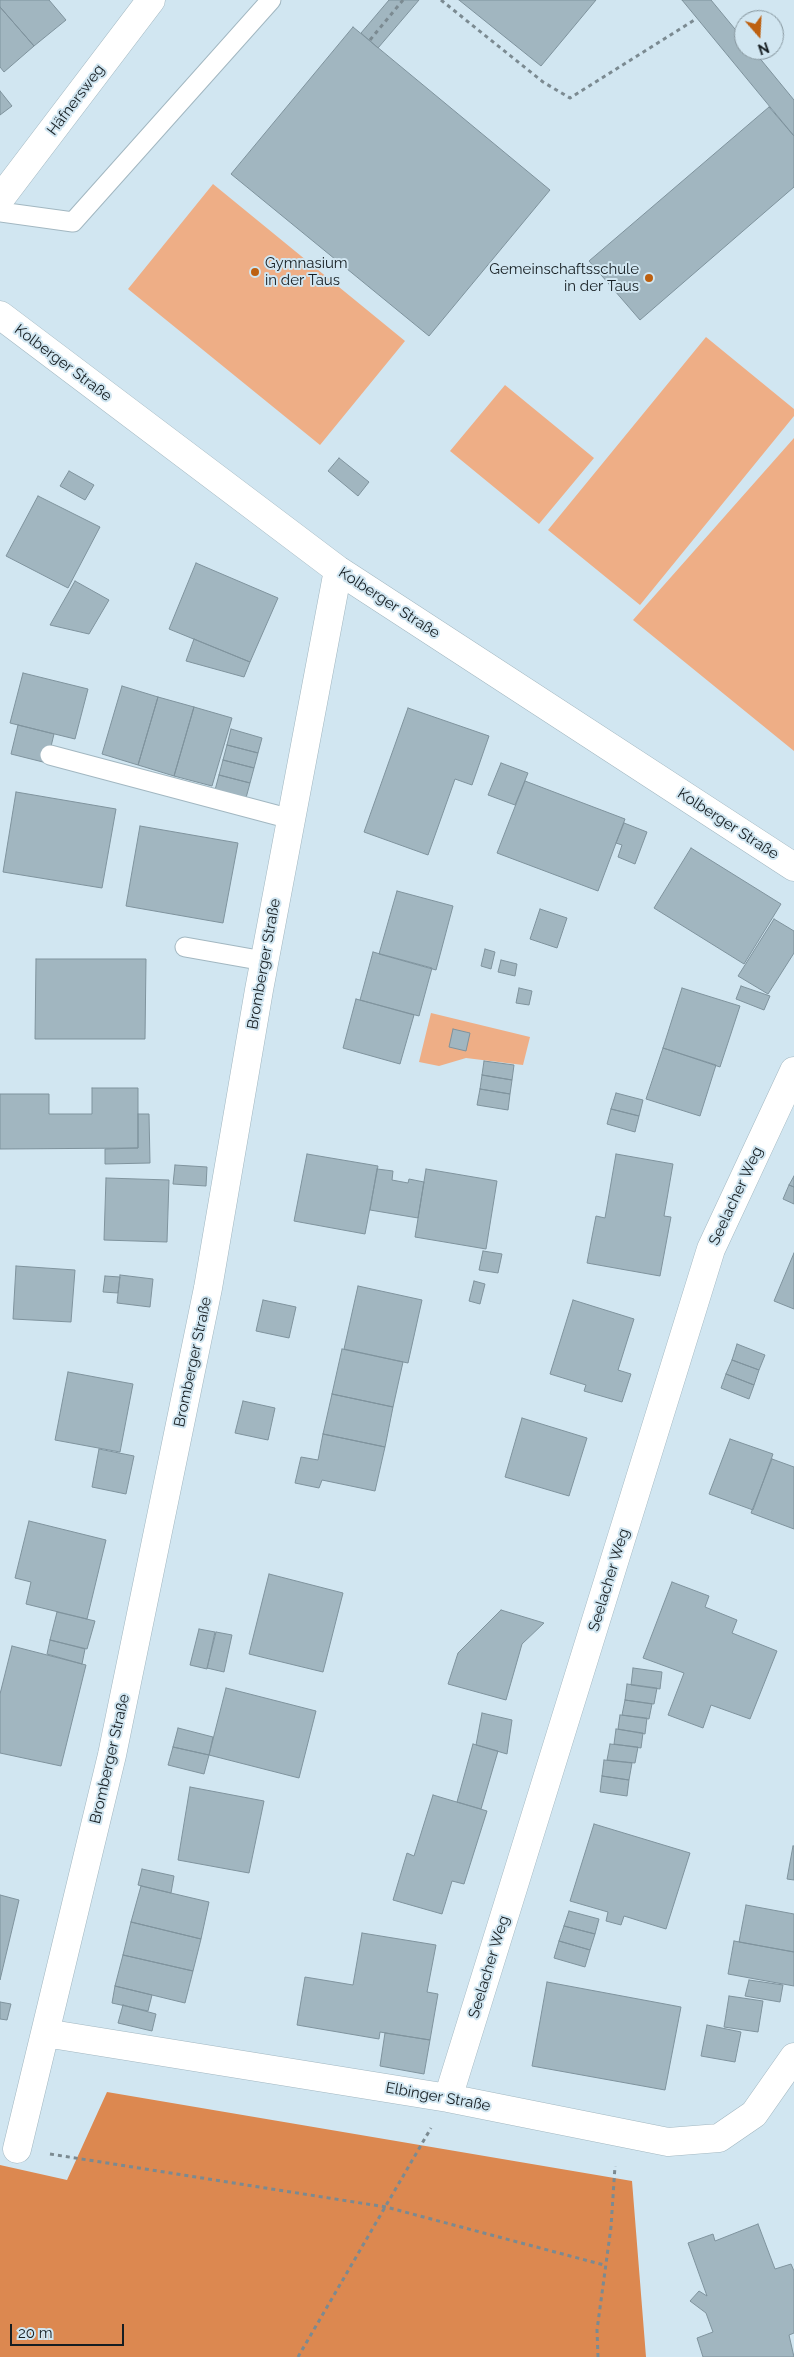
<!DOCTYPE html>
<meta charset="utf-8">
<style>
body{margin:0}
#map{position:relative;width:794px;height:2357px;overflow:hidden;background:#d1e6f1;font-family:Raleway,sans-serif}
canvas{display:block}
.north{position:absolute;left:734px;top:10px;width:50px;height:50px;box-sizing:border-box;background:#d1e6f1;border:1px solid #86969e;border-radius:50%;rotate:161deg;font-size:14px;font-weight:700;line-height:20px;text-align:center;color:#161e22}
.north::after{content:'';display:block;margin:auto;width:18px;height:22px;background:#bd6010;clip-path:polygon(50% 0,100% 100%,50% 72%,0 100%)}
.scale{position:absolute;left:10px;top:2324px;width:114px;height:22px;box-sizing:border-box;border:2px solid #161e22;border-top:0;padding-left:6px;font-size:15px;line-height:18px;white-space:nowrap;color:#161e22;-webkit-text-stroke:4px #d1e6f1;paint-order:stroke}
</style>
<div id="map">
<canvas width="794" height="2357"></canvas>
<div class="north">N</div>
<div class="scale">20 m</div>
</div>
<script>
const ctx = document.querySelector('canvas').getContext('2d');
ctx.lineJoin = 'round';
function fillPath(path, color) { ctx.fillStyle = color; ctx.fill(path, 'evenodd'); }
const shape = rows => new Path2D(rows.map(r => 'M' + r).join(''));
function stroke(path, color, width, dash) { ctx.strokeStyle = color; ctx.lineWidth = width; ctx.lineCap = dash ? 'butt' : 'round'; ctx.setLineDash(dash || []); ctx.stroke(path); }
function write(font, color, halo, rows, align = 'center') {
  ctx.font = font + ' Raleway,sans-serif'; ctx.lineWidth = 4; ctx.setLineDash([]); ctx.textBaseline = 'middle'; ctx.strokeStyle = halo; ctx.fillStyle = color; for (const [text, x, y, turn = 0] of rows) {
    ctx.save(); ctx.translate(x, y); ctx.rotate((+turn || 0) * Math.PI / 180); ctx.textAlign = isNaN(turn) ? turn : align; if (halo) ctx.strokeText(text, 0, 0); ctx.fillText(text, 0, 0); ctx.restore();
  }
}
fillPath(shape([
 [213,184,405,341,320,445,128,289],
 [706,337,794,409,794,416,640,605,548,530],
 [505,385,594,458,539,524,450,451],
 [794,438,794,751,633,620],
 [431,1013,530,1037,523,1065,466,1058,439,1066,419,1062]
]), '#eeae86');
fillPath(shape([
 [107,2092,632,2181,646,2357,0,2357,0,2165,67,2180]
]), '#dc8850');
const building = shape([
 [0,0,49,0,66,20,34,46,0,7,0,0],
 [389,0,419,0,378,48,361,33,389,0],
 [459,0,596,0,541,66,459,0],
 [682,0,711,0,744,40,744,50,753,50,794,100,794,136,682,0],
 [0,7,34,46,4,72,0,67,0,7],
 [353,27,550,190,429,336,231,174,353,27],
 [0,91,12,106,0,115,0,91],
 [769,107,794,136,794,187,640,320,589,261,769,107],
 [339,458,369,482,358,496,328,471,339,458],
 [69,471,94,485,85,500,60,486,69,471],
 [38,496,100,527,68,588,6,556,38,496],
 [196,563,278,598,250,662,169,629,196,563],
 [75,581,109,600,89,634,50,625,75,581],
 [194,639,250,662,244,677,186,661,194,639],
 [23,673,88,689,75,739,10,723,23,673],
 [122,686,158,697,138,765,102,754,122,686],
 [158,697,194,707,174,776,138,765,158,697],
 [194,707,232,718,212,786,174,776,194,707],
 [408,708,489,736,472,785,455,779,428,855,364,832,408,708],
 [18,725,54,734,47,763,11,754,18,725],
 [231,729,262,738,258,753,227,745,231,729],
 [227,745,258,753,254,768,223,760,227,745],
 [223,760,254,768,250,783,219,775,223,760],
 [501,763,528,773,515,805,488,795,501,763],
 [219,775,250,783,246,798,215,790,219,775],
 [525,781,625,819,598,891,497,853,525,781],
 [16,792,116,809,102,888,3,872,16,792],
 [624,823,647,832,635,864,618,857,622,845,616,843,624,823],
 [140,826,238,843,223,923,126,906,140,826],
 [691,848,781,904,744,964,654,908,691,848],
 [397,891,453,906,436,970,379,954,397,891],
 [540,909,567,918,557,948,530,939,540,909],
 [774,919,794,931,794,953,768,994,738,976,774,919],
 [485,949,495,952,491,969,481,966,485,949],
 [373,952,432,968,419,1016,360,1000,373,952],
 [36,959,146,959,145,1039,35,1039,36,959],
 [501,960,517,964,515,976,498,972,501,960],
 [741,986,770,996,764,1010,736,999,741,986],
 [519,988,532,991,529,1005,516,1003,519,988],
 [682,988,740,1006,720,1067,663,1048,682,988],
 [356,999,414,1015,400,1064,343,1048,356,999],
 [453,1029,470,1033,466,1051,449,1047,453,1029],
 [663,1048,716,1065,700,1116,646,1099,663,1048],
 [484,1061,514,1065,512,1080,482,1075,484,1061],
 [482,1075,512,1080,510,1094,480,1089,482,1075],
 [92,1088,138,1088,138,1148,0,1149,0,1094,49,1094,49,1114,92,1114,92,1088],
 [480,1089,510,1094,508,1110,477,1105,480,1089],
 [616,1093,643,1100,639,1116,611,1109,616,1093],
 [611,1109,639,1116,635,1132,607,1124,611,1109],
 [138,1114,149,1114,150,1163,105,1164,105,1149,138,1148,138,1114],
 [307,1154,378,1166,365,1234,294,1221,307,1154],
 [616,1154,673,1164,664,1216,671,1217,660,1276,587,1263,596,1216,605,1218,616,1154],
 [175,1165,207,1167,206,1186,173,1184,175,1165],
 [377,1169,393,1171,392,1180,408,1183,409,1179,424,1182,418,1218,370,1210,377,1169],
 [426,1169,497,1181,486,1249,415,1237,426,1169],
 [794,1176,794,1187,789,1185,794,1176],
 [106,1178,169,1180,167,1242,104,1240,106,1178],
 [789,1185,794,1187,794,1204,783,1199,789,1185],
 [483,1251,502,1254,498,1273,479,1270,483,1251],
 [794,1253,794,1309,774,1301,794,1253],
 [16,1266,75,1270,71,1322,13,1319,16,1266],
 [120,1275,153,1279,150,1307,117,1303,120,1275],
 [105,1276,120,1277,118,1293,103,1292,105,1276],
 [474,1281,485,1284,480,1304,469,1301,474,1281],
 [358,1286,422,1300,408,1363,344,1349,358,1286],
 [263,1300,296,1307,289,1338,256,1331,263,1300],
 [573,1300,634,1319,618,1370,631,1374,622,1402,584,1391,586,1385,550,1374,573,1300],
 [737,1344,765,1355,759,1370,732,1360,737,1344],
 [342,1349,403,1362,393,1407,332,1394,342,1349],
 [732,1360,759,1370,754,1385,726,1374,732,1360],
 [68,1372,133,1384,120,1452,55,1440,68,1372],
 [726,1374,754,1385,749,1399,721,1388,726,1374],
 [332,1394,393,1407,385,1447,323,1434,332,1394],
 [243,1401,275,1408,268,1440,235,1433,243,1401],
 [522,1418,587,1438,569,1496,505,1477,522,1418],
 [323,1434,385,1447,375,1491,322,1480,319,1488,295,1483,301,1457,318,1460,323,1434],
 [730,1439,773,1454,753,1510,709,1494,730,1439],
 [99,1449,134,1456,126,1494,92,1487,99,1449],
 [772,1459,794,1467,794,1529,751,1513,772,1459],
 [29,1521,106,1540,87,1619,26,1604,31,1582,15,1578,29,1521],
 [269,1574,343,1593,323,1672,249,1654,269,1574],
 [672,1582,709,1596,705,1607,737,1620,732,1633,777,1651,750,1719,711,1705,703,1728,668,1715,684,1673,643,1658,672,1582],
 [501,1610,544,1623,522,1644,506,1700,448,1684,458,1653,501,1610],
 [57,1612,95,1621,87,1649,50,1640,57,1612],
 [199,1629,215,1632,207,1669,190,1665,199,1629],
 [216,1632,232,1635,224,1672,207,1668,216,1632],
 [50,1640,85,1649,82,1664,47,1654,50,1640],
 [12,1646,86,1665,61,1766,0,1753,0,1694,12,1646],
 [633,1668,662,1672,660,1689,631,1685,633,1668],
 [627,1684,657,1688,654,1704,625,1700,627,1684],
 [226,1688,316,1711,299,1778,209,1755,226,1688],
 [625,1700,652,1704,649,1719,622,1715,625,1700],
 [482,1713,512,1720,507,1754,476,1745,482,1713],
 [620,1715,647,1718,645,1734,618,1729,620,1715],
 [178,1728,213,1737,209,1755,173,1747,178,1728],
 [616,1729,643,1733,641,1748,614,1744,616,1729],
 [473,1744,498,1751,481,1809,457,1802,473,1744],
 [610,1744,638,1747,635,1763,607,1760,610,1744],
 [173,1747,209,1755,204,1774,168,1765,173,1747],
 [604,1760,632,1763,629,1780,602,1776,604,1760],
 [602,1776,629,1780,627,1796,600,1792,602,1776],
 [190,1787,264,1801,249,1873,178,1860,190,1787],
 [433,1795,487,1811,464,1884,452,1881,442,1914,393,1900,407,1853,414,1856,433,1795],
 [594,1824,690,1853,666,1929,624,1916,621,1925,606,1921,608,1912,570,1901,594,1824],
 [793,1846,794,1846,794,1880,787,1879,793,1846],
 [142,1869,174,1876,171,1893,138,1885,142,1869],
 [141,1886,209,1902,201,1939,131,1922,141,1886],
 [0,1895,19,1900,0,1980,0,1895],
 [746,1905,794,1914,794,1952,739,1942,746,1905],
 [569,1911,599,1919,595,1934,564,1926,569,1911],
 [131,1922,201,1939,193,1971,123,1955,131,1922],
 [564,1926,595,1934,590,1950,559,1941,564,1926],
 [362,1933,436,1945,427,1992,438,1994,430,2040,380,2032,379,2039,297,2025,305,1977,353,1985,362,1933],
 [559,1941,590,1950,585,1967,554,1958,559,1941],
 [734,1941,794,1952,794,1986,728,1974,734,1941],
 [123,1955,193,1971,185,2003,115,1986,123,1955],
 [749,1980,783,1985,780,2002,745,1996,749,1980],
 [547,1982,681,2007,665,2090,532,2066,547,1982],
 [115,1986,152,1995,148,2011,112,2003,115,1986],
 [729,1996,763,2001,758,2032,724,2027,729,1996],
 [0,2002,11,2004,7,2020,0,2019,0,2002],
 [123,2005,156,2014,152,2031,118,2023,123,2005],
 [707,2025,741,2032,735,2062,701,2056,707,2025],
 [385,2033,430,2040,424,2074,380,2066,385,2033],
 [758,2224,775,2269,791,2264,794,2271,794,2333,789,2335,794,2357,703,2357,697,2338,713,2332,706,2313,690,2301,699,2291,707,2296,688,2243,713,2234,715,2241,758,2224]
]);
fillPath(building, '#a1b6c0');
stroke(building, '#7f939d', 1);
const service = shape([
 [0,212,73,222,271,0],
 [50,755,291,819],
 [185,947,264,961]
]);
const minor = shape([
 [0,199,151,0],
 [0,315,338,570,794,867],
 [45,2033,448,2098,668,2142,719,2138,754,2114,794,2057],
 [448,2098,711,1249,794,1071],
 [17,2149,112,1755,208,1288,259,990,338,570]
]);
stroke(service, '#a2b7c1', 21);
stroke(minor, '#a2b7c1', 29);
stroke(shape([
 [441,0,543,82,570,98,696,19],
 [370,40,403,0],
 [50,2154,386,2207,604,2265],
 [298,2357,431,2128],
 [598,2357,597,2330,611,2227,615,2166]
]), '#7b8a91', 3, [4, 4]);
stroke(service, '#fff', 19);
stroke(minor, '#fff', 28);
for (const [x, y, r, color] of [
 [255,272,5,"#bd6010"],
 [649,278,5,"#bd6010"]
]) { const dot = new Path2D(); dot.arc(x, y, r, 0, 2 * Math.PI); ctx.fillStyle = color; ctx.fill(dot); stroke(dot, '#d1e6f1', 2); }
write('15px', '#161e22', '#d1e6f1', [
 ["Häfnersweg",76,100,-53],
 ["Kolberger Straße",63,363,37],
 ["Kolberger Straße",389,603,33],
 ["Kolberger Straße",728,824,33],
 ["Bromberger Straße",264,964,-80],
 ["Seelacher Weg",736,1196,-65],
 ["Bromberger Straße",193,1362,-78],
 ["Seelacher Weg",609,1580,-73],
 ["Bromberger Straße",110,1759,-77],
 ["Seelacher Weg",489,1967,-73],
 ["Elbinger Straße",438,2097,10]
]);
write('15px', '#161e22', '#d1e6f1', [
 ["Gymnasium",265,263],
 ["in der Taus",265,280],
 ["Gemeinschaftsschule",639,269,"right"],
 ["in der Taus",639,286,"right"]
], 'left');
</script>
